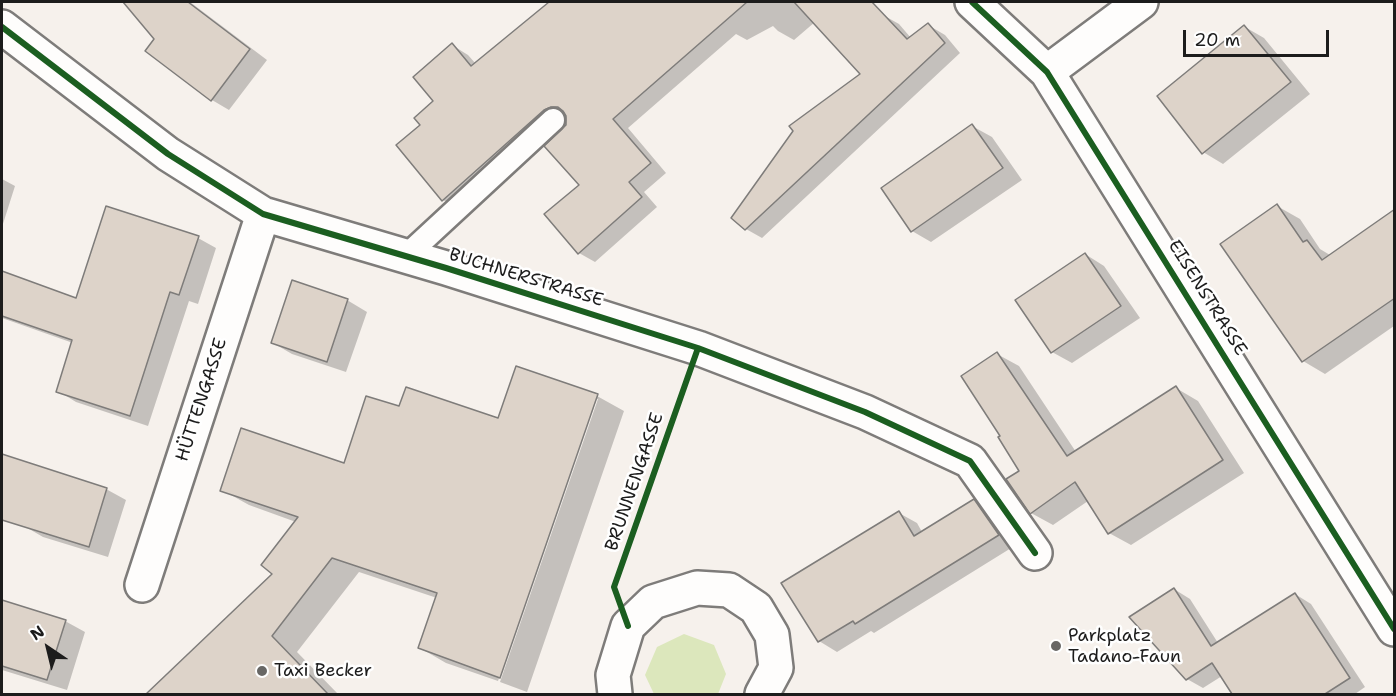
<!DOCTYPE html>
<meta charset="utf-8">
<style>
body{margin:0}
#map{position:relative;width:1396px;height:696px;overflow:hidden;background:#f6f1ec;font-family:"Shantell Sans",sans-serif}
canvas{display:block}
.frame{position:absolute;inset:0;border:3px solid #1c1c1c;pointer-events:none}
.north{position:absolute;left:18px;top:618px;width:60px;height:60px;-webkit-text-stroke:4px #fff;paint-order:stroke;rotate:325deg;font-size:16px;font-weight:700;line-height:24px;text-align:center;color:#1c1c1c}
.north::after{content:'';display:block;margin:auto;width:21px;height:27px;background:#1c1c1c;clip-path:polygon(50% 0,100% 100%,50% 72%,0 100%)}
.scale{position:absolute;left:1183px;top:30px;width:146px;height:27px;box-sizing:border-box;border:3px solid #1c1c1c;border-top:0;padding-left:8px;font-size:18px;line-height:21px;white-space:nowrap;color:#1c1c1c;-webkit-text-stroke:4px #fff;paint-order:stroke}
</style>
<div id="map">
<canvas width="1396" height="696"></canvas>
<div class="frame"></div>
<div class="north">N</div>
<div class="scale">20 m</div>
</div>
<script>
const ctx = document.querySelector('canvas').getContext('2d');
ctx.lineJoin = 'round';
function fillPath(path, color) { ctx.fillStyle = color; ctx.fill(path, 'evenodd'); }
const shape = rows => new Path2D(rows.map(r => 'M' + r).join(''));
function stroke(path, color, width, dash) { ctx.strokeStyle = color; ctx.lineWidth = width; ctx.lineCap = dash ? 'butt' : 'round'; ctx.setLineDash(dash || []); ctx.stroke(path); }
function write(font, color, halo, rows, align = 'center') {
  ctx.font = font + ' "Shantell Sans",sans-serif'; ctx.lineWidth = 5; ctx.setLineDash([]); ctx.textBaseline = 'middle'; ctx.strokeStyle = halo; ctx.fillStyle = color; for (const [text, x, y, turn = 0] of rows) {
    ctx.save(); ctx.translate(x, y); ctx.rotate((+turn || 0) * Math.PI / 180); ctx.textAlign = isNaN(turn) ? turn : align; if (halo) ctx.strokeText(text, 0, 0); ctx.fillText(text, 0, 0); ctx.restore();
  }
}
fillPath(shape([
 [684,634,714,645,726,674,718,694,654,694,645,675,657,647]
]), '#dce7bc');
fillPath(shape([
 [125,2,190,2,267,60,229,110,212,100,156,39],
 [551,2,640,2,642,4,645,2,860,2,877,20,883,15,899,24,911,38,928,25,945,35,960,53,762,238,746,229,862,74,815,22,794,40,778,31,773,26,747,40,736,34,628,128,666,173,644,192,657,207,595,262,579,253,581,185,567,125,567,115,561,119,459,209,443,200,422,125,435,101,452,45,468,55,476,64],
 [1245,27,1264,38,1310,94,1223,164,1203,152],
 [972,126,992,137,1022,180,931,242,912,231],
 [2,179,15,186,2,227],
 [1277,206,1300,219,1320,249,1330,255,1394,215,1394,326,1325,374,1303,361],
 [198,238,216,248,198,304,189,301,148,426,76,402,58,391,73,343,2,318,2,273,77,300],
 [1085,254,1104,266,1140,318,1072,363,1052,352,1017,300],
 [347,300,367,312,346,372,292,354,273,343],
 [997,354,1019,366,1076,452,1176,388,1198,401,1244,473,1131,545,1109,533,1088,501,1053,525,1031,513,1021,471,1003,437],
 [517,368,597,396,624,411,527,692,500,682,598,399,595,399,498,681,446,663,420,648,437,598,359,572,297,652,338,694,148,694,274,574,296,522,249,505,222,490,345,465,400,408,499,420],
 [106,489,126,500,108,557,43,537,24,526],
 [974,501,992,511,1016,545,874,633,871,631,837,652,819,641,783,584,899,513,917,523,922,532],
 [1174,589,1190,599,1218,643,1295,594,1311,604,1365,687,1355,694,1234,694,1222,676,1203,688,1187,679],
 [2,601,65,621,85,632,67,690,2,670]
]), '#0003');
const building = shape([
 [123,2,188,2,250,49,211,101,145,51,154,39,123,2],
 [549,2,747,2,613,119,651,163,629,182,642,197,578,254,544,214,579,185,544,146,566,125,566,116,563,111,558,107,551,107,544,110,442,201,396,145,420,125,414,118,433,101,413,77,452,43,471,66,549,2],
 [794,2,872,2,907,39,928,23,945,43,745,230,731,218,793,131,789,126,860,74,794,2],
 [1244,25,1291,82,1202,154,1157,96,1244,25],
 [972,124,1003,168,911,232,881,188,972,124],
 [1277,204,1303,242,1307,240,1322,260,1395,209,1395,298,1302,362,1220,244,1277,204],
 [106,206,199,236,179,295,170,292,130,416,56,392,72,340,2,316,2,271,76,298,106,206],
 [1085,253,1121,306,1051,353,1015,300,1085,253],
 [292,280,348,299,327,362,271,343,292,280],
 [997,352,1067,456,1176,386,1223,460,1108,534,1075,482,1030,514,1006,479,1019,471,998,437,1000,436,961,376,997,352],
 [516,366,598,394,500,678,418,648,437,593,332,558,272,636,328,694,146,694,272,574,261,565,298,517,220,491,241,428,344,463,366,396,399,406,406,387,498,418,516,366],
 [2,454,107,488,89,547,2,520,2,454],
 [974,499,999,535,855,624,853,621,818,642,781,583,899,511,914,536,974,499],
 [1174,588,1211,646,1295,593,1350,678,1325,694,1232,694,1212,663,1186,680,1129,617,1174,588],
 [2,600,66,620,47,680,2,666,2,600]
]);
fillPath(building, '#ddd3c9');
stroke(building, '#7e7c7a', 1.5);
const service = shape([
 [406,256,553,120]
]);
const minor = shape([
 [972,2,1047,72,1394,629],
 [2,27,168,154,263,214,446,268,698,348,865,412,970,461,1035,553],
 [1047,72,1141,2],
 [142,585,263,214],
 [615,694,613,675,628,626,653,602,697,588,729,590,756,608,772,635,776,668,762,694]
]);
stroke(service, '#7e7c7a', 27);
stroke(minor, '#7e7c7a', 38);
stroke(service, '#fefdfc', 22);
stroke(minor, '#fefdfc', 33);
stroke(shape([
 [972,2,1047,72,1394,629],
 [2,27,168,154,263,214,446,268,698,348,865,412,970,461,1035,553],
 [628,626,614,587,698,348]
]), '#1b5e20', 6);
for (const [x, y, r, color] of [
 [1056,646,6,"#686765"],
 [262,671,6,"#686765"]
]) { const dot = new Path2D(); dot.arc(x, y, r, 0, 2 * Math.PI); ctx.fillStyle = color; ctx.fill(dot); stroke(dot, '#fff', 2); }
write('18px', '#1c1c1c', '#fff', [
 ["BUCHNERSTRASSE",526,278,17],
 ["EISENSTRASSE",1207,298,58],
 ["HÜTTENGASSE",202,400,-72],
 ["BRUNNENGASSE",635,482,-71]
]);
write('18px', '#1c1c1c', '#fff', [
 ["Parkplatz",1068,636],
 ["Tadano-Faun",1068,657],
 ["Taxi Becker",274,671]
], 'left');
</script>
